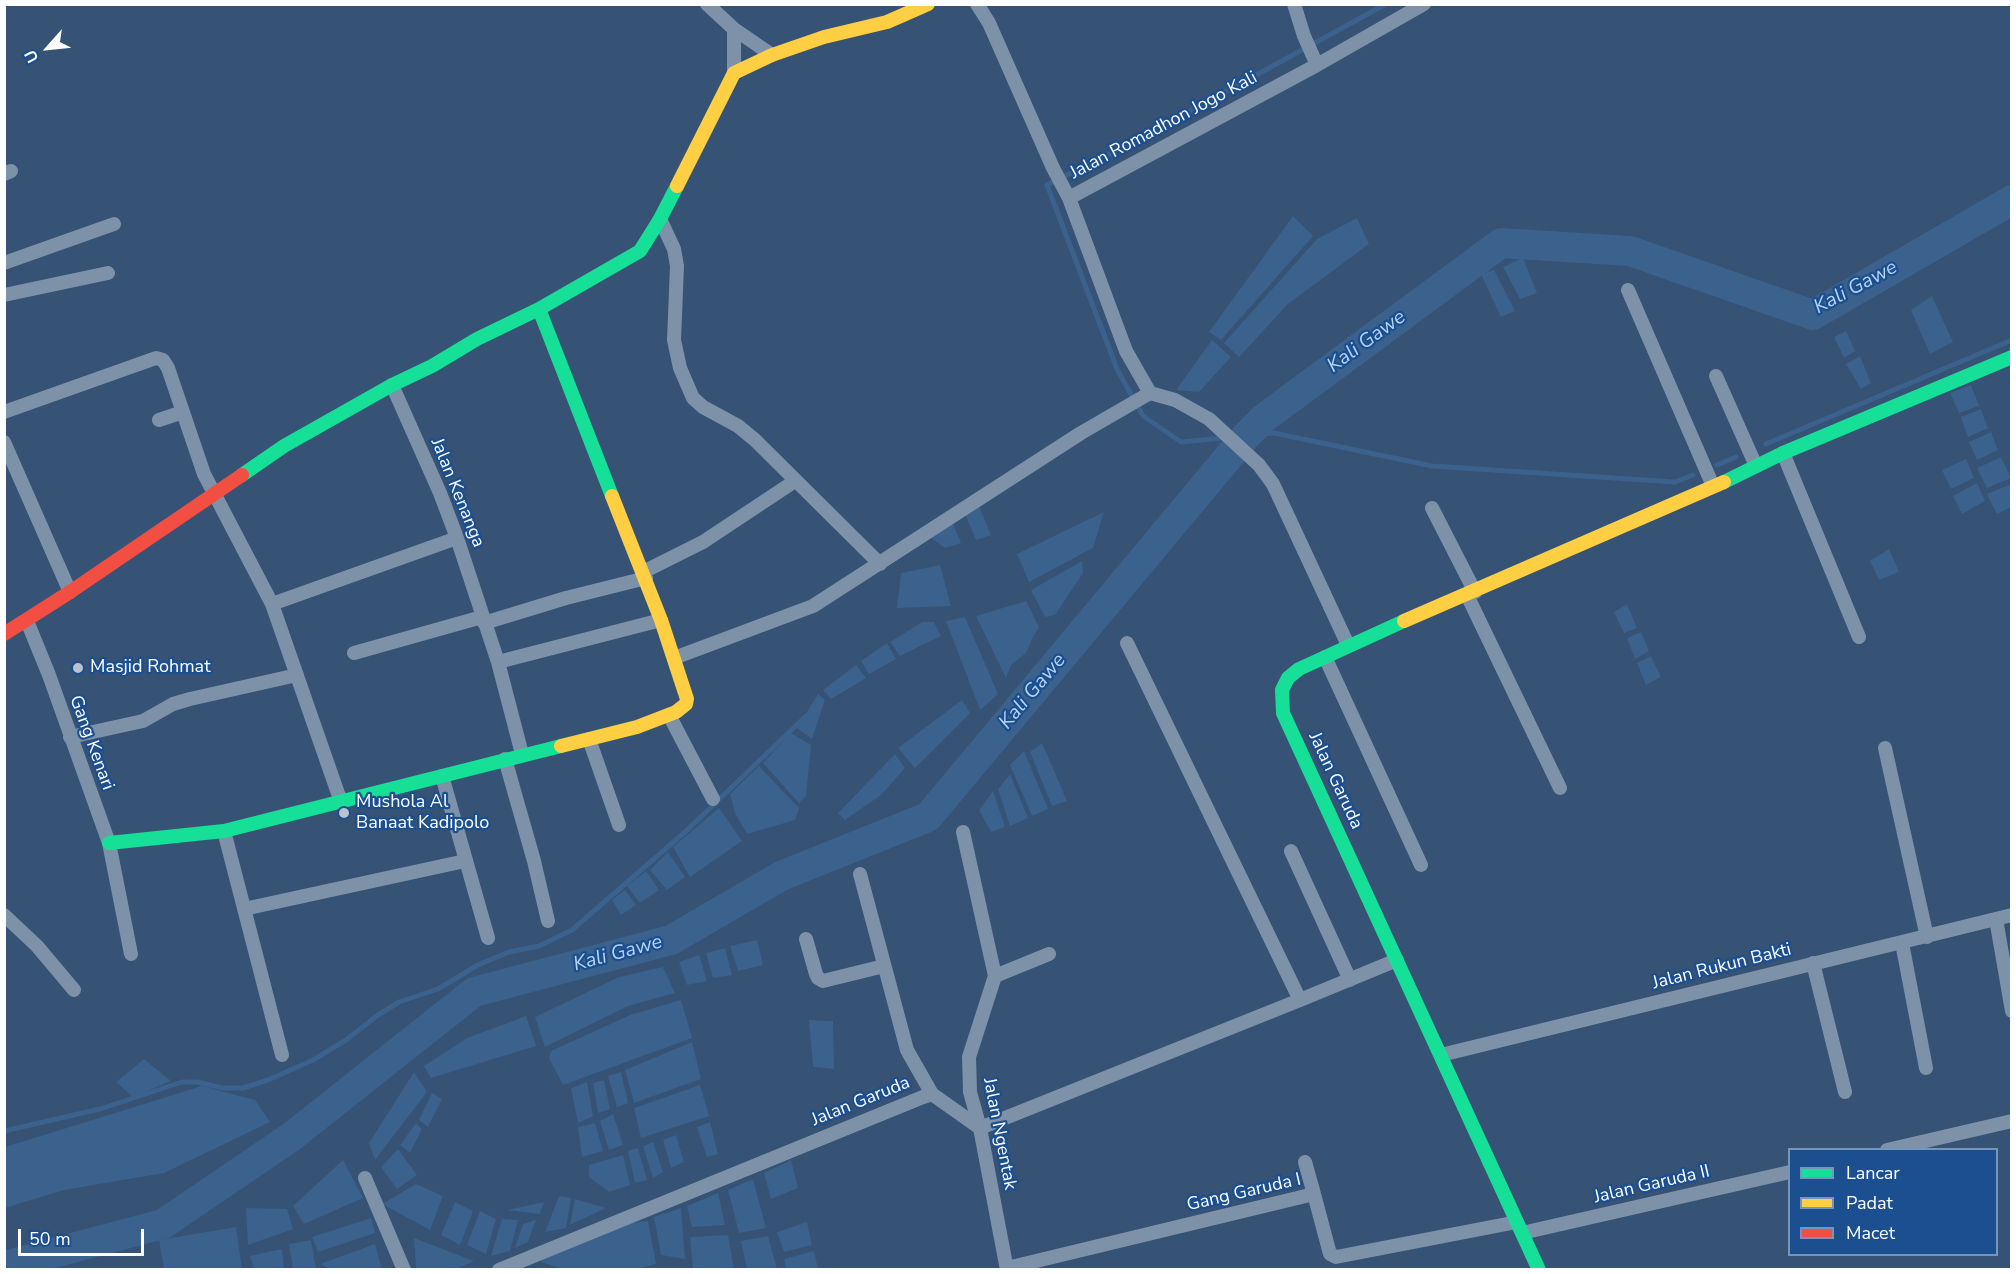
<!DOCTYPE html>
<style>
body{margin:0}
#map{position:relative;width:2016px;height:1274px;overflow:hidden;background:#365274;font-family:"Nunito Sans",sans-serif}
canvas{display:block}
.frame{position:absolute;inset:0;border:6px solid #fff;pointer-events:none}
.legend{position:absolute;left:1788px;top:1148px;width:210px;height:108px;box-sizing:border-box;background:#1b4f8f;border:2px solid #7695bc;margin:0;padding:8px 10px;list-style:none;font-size:18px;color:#fff}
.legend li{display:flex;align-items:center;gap:12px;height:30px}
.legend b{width:30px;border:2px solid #7695bc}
.north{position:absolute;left:18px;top:18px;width:60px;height:60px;-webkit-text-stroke:4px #1b4f8f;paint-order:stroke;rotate:243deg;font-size:16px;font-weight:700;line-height:24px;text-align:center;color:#fff}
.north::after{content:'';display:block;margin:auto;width:21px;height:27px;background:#fff;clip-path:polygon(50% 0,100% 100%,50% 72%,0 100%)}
.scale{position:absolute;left:18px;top:1229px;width:126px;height:27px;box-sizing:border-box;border:3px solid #fff;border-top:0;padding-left:8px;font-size:18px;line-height:21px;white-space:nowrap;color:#fff;-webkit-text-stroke:4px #1b4f8f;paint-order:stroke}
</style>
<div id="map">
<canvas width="2016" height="1274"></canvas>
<div class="frame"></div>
<ul class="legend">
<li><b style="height:8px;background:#16e098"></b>Lancar</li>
<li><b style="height:8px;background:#ffcf43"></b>Padat</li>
<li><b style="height:8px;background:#f24e42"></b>Macet</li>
</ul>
<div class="north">U</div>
<div class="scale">50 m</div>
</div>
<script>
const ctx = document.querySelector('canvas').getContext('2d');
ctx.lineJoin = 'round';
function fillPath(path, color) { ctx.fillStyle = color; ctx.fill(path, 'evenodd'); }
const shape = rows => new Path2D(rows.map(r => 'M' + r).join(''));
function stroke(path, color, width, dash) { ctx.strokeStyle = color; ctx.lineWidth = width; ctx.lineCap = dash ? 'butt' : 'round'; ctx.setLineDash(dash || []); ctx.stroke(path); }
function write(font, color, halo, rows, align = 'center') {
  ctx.font = font + ' "Nunito Sans",sans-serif'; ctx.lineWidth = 4.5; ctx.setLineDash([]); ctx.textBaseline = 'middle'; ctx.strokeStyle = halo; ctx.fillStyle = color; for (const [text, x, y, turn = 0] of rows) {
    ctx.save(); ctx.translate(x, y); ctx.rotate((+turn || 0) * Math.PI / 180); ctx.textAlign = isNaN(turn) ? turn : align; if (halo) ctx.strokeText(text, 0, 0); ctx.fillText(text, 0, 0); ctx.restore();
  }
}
fillPath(shape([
 [1293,216,1313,236,1221,340,1209,332],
 [1357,218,1369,244,1288,304,1239,357,1224,343,1317,239],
 [1523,258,1537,293,1520,299,1503,267],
 [1494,270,1515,311,1501,317,1481,274],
 [1932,296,1953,342,1930,354,1911,310],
 [1846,331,1855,351,1844,358,1834,337],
 [1212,340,1231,357,1199,392,1176,390],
 [1860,356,1871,383,1861,389,1846,364],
 [1971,385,1979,406,1959,413,1950,393],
 [1981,409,1988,428,1968,437,1961,417],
 [1991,432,1998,450,1977,460,1969,442],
 [2001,457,2011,478,1987,488,1977,468],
 [1966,459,1974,478,1951,489,1942,470],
 [1977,483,1985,501,1962,514,1953,496],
 [2011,484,2011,507,1997,514,1987,494],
 [979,506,991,535,976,540,965,514],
 [1104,512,1093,548,1029,582,1017,554],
 [952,521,961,543,945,548,927,535],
 [1889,549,1899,572,1879,580,1870,561],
 [1082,561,1083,573,1055,615,1045,617,1031,590],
 [940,565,951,606,897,608,901,573],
 [1026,601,1039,627,1032,639,1026,653,1011,665,1006,678,976,616],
 [1627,604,1637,628,1624,633,1614,612],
 [965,617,998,694,980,710,946,621],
 [922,622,934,622,941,636,900,656,890,642],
 [1641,632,1649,651,1635,659,1627,638],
 [887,643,896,659,869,674,861,661],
 [1651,656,1661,677,1646,685,1637,663],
 [856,665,866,678,831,699,823,690],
 [818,694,825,700,812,739,797,728],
 [962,700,970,713,915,768,898,748],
 [791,733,811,745,806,796,799,803,763,763],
 [1042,743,1067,801,1052,806,1030,752],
 [1024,751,1048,809,1032,816,1010,765],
 [895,754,905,768,881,795,845,820,838,813],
 [759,766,799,808,795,820,747,834,735,813,730,794],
 [1010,774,1028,818,1010,826,998,789],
 [993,791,1005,827,991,832,979,810],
 [719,808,742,841,690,877,673,847],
 [668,852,685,877,667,890,650,870],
 [646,871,659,890,640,903,627,886],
 [625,890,636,905,621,915,612,900],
 [757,940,763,965,738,971,730,946],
 [725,948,732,975,713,978,706,953],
 [699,955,707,981,687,985,679,962],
 [663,967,675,993,628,1006,545,1047,535,1017,619,977],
 [681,1000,692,1038,563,1085,549,1058,551,1051,630,1015],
 [526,1016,536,1046,431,1078,424,1066,467,1038],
 [809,1020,833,1021,834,1069,813,1067],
 [692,1042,701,1079,634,1103,625,1070],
 [144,1059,171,1081,133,1097,116,1082],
 [414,1072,427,1092,375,1160,369,1143],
 [621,1072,628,1103,617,1107,608,1076],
 [604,1080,610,1109,598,1113,593,1083],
 [587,1082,593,1116,578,1123,571,1088],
 [700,1085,709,1116,641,1138,634,1108],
 [202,1086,255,1100,270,1122,164,1173,64,1190,5,1208,5,1147],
 [432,1093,442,1099,428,1127,419,1120],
 [613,1114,623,1145,609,1150,600,1121],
 [710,1122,718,1154,707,1157,697,1127],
 [416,1123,422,1129,410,1153,400,1145],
 [595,1123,603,1151,582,1157,578,1127],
 [676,1135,684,1162,671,1168,663,1140],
 [653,1142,663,1172,653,1178,643,1146],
 [638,1148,647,1180,635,1183,628,1151],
 [398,1149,417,1175,397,1189,381,1167],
 [623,1155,630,1185,609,1192,589,1177,589,1165],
 [343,1160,363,1198,304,1224,293,1206],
 [791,1160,798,1188,771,1199,764,1173],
 [753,1179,766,1228,739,1233,728,1190],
 [416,1184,443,1196,430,1230,382,1204],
 [718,1193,725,1225,692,1227,687,1206],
 [559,1196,571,1198,566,1228,545,1232],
 [575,1199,606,1208,570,1225],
 [455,1202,473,1211,460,1245,441,1235],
 [544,1202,540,1214,507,1210],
 [246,1208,287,1209,293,1229,248,1245],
 [681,1208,685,1259,661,1255,654,1217],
 [480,1211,496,1219,486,1254,467,1245],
 [371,1218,375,1233,318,1252,312,1237],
 [502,1219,518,1220,510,1251,491,1256],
 [536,1220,528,1242,515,1248,523,1224],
 [648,1221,656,1264,638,1269,566,1270,541,1262,542,1256,616,1225],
 [807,1222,812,1245,784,1252,777,1232],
 [236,1227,242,1269,164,1269,159,1240],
 [728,1235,734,1269,693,1269,690,1237],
 [768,1236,777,1269,747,1269,741,1241],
 [414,1238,474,1261,456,1269,416,1269],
 [311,1240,316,1269,293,1269,289,1244],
 [375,1244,382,1269,331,1269,320,1264],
 [282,1249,284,1269,254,1269,250,1256],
 [814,1251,818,1269,786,1269,784,1259]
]), '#3b618d');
stroke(shape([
 [1386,4,1132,143,1047,185,1117,369,1143,416,1181,442,1274,433,1432,466,1675,482,1693,475],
 [1766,444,2012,340],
 [1717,465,1736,457],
 [4,1131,100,1109,182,1082,197,1082,223,1088,243,1088,268,1080,313,1060,346,1040,378,1015,399,1002,438,989,478,965,509,952,539,946,572,930,685,832,806,716]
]), '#3b618d', 5);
stroke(shape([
 [4,1266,163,1224,291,1137,474,992,671,940,781,876,928,817,1246,436,1264,418,1501,243,1630,251,1813,315,2012,200]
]), '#3b618d', 30);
stroke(shape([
 [707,4,734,29,772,55],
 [977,4,989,23,1053,168,1069,198,1126,351,1150,393,1175,400,1209,419,1259,465,1273,484,1348,645],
 [1294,4,1304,36,1317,65],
 [734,73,734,29],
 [4,174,11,171],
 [1069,198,1317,65,1424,4],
 [660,219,674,249,677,266,674,340,680,368,693,398,703,407,738,426,755,440,880,564],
 [4,263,114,224],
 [1628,290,1713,486],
 [4,295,108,273],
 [1716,376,1756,466],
 [392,385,440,493,457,538,498,662,522,754],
 [4,412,156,358,163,360,168,368,204,474,272,604,341,802],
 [159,420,183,412],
 [4,442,70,592],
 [1783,453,1859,637],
 [1432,508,1475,592],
 [643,572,703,542,795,481],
 [1467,595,1560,788],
 [272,604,457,538],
 [27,621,49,675,109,843,131,954],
 [484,623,566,598,646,578],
 [1127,643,1300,1000],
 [354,653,482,617],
 [1325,657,1421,865],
 [674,658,813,606,1081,433,1150,393],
 [498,662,661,620],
 [669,715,713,799],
 [70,737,143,721,173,704,190,699,297,675],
 [589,739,619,825],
 [1885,748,1927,937],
 [505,759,534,861,548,921],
 [442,776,488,938],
 [224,831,282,1055],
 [963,832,995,976,969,1057,970,1092,980,1128,1007,1270],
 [1291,851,1350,980],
 [860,874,907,1050,932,1094],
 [244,909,465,861],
 [4,915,37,946,74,990],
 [1996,919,2012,1011],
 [806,939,816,974,818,978,823,981,884,966],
 [1902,943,1926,1068],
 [1813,963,1845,1092],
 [995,976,1049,954],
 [1441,1055,2012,915],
 [1887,1150,2012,1121],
 [1305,1162,1314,1194],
 [365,1178,404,1270],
 [1522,1233,1790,1172],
 [1007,1268,1314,1194,1330,1254,1336,1257,1517,1222],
 [499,1270,923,1097,932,1094,980,1128,1300,1000,1397,960]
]), '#7d92a8', 14);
stroke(shape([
 [539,309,612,496],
 [242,475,284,446,392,385,432,366,477,339,539,309,640,251,660,219,677,186],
 [1724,482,1783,453,2012,357],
 [1404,621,1299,669,1288,678,1282,690,1283,713,1539,1270],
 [109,843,224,831,561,746]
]), '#16e098', 14);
stroke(shape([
 [677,186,734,73,772,55,824,37,887,22,928,4],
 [1404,621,1724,482],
 [561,746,637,727,676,712,686,704,687,699,661,620,612,496]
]), '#ffcf43', 14);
stroke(shape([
 [4,634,70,592,242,475]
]), '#f24e42', 14);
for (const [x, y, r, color] of [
 [78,668,6,"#b9c2ce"],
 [344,813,6,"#b9c2ce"]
]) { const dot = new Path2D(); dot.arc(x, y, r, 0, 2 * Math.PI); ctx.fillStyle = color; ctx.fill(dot); stroke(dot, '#1b4f8f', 2); }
write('18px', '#fff', '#1b4f8f', [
 ["Jalan Romadhon Jogo Kali",1164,126,-28],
 ["Jalan Kenanga",457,493,68],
 ["Gang Kenari",91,743,70],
 ["Jalan Garuda",1335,781,65],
 ["Jalan Rukun Bakti",1722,967,-14],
 ["Jalan Garuda",861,1102,-22],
 ["Jalan Ngentak",999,1134,79],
 ["Jalan Garuda II",1652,1185,-13],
 ["Gang Garuda I",1244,1193,-13]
]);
write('18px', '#fff', '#1b4f8f', [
 ["Masjid Rohmat",90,668],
 ["Mushola Al",356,803],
 ["Banaat Kadipolo",356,824]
], 'left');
write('italic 20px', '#b5d3f5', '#1b4f8f', [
 ["Kali Gawe",1856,288,-28],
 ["Kali Gawe",1367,342,-36],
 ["Kali Gawe",1033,692,-50],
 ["Kali Gawe",618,954,-15]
]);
</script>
